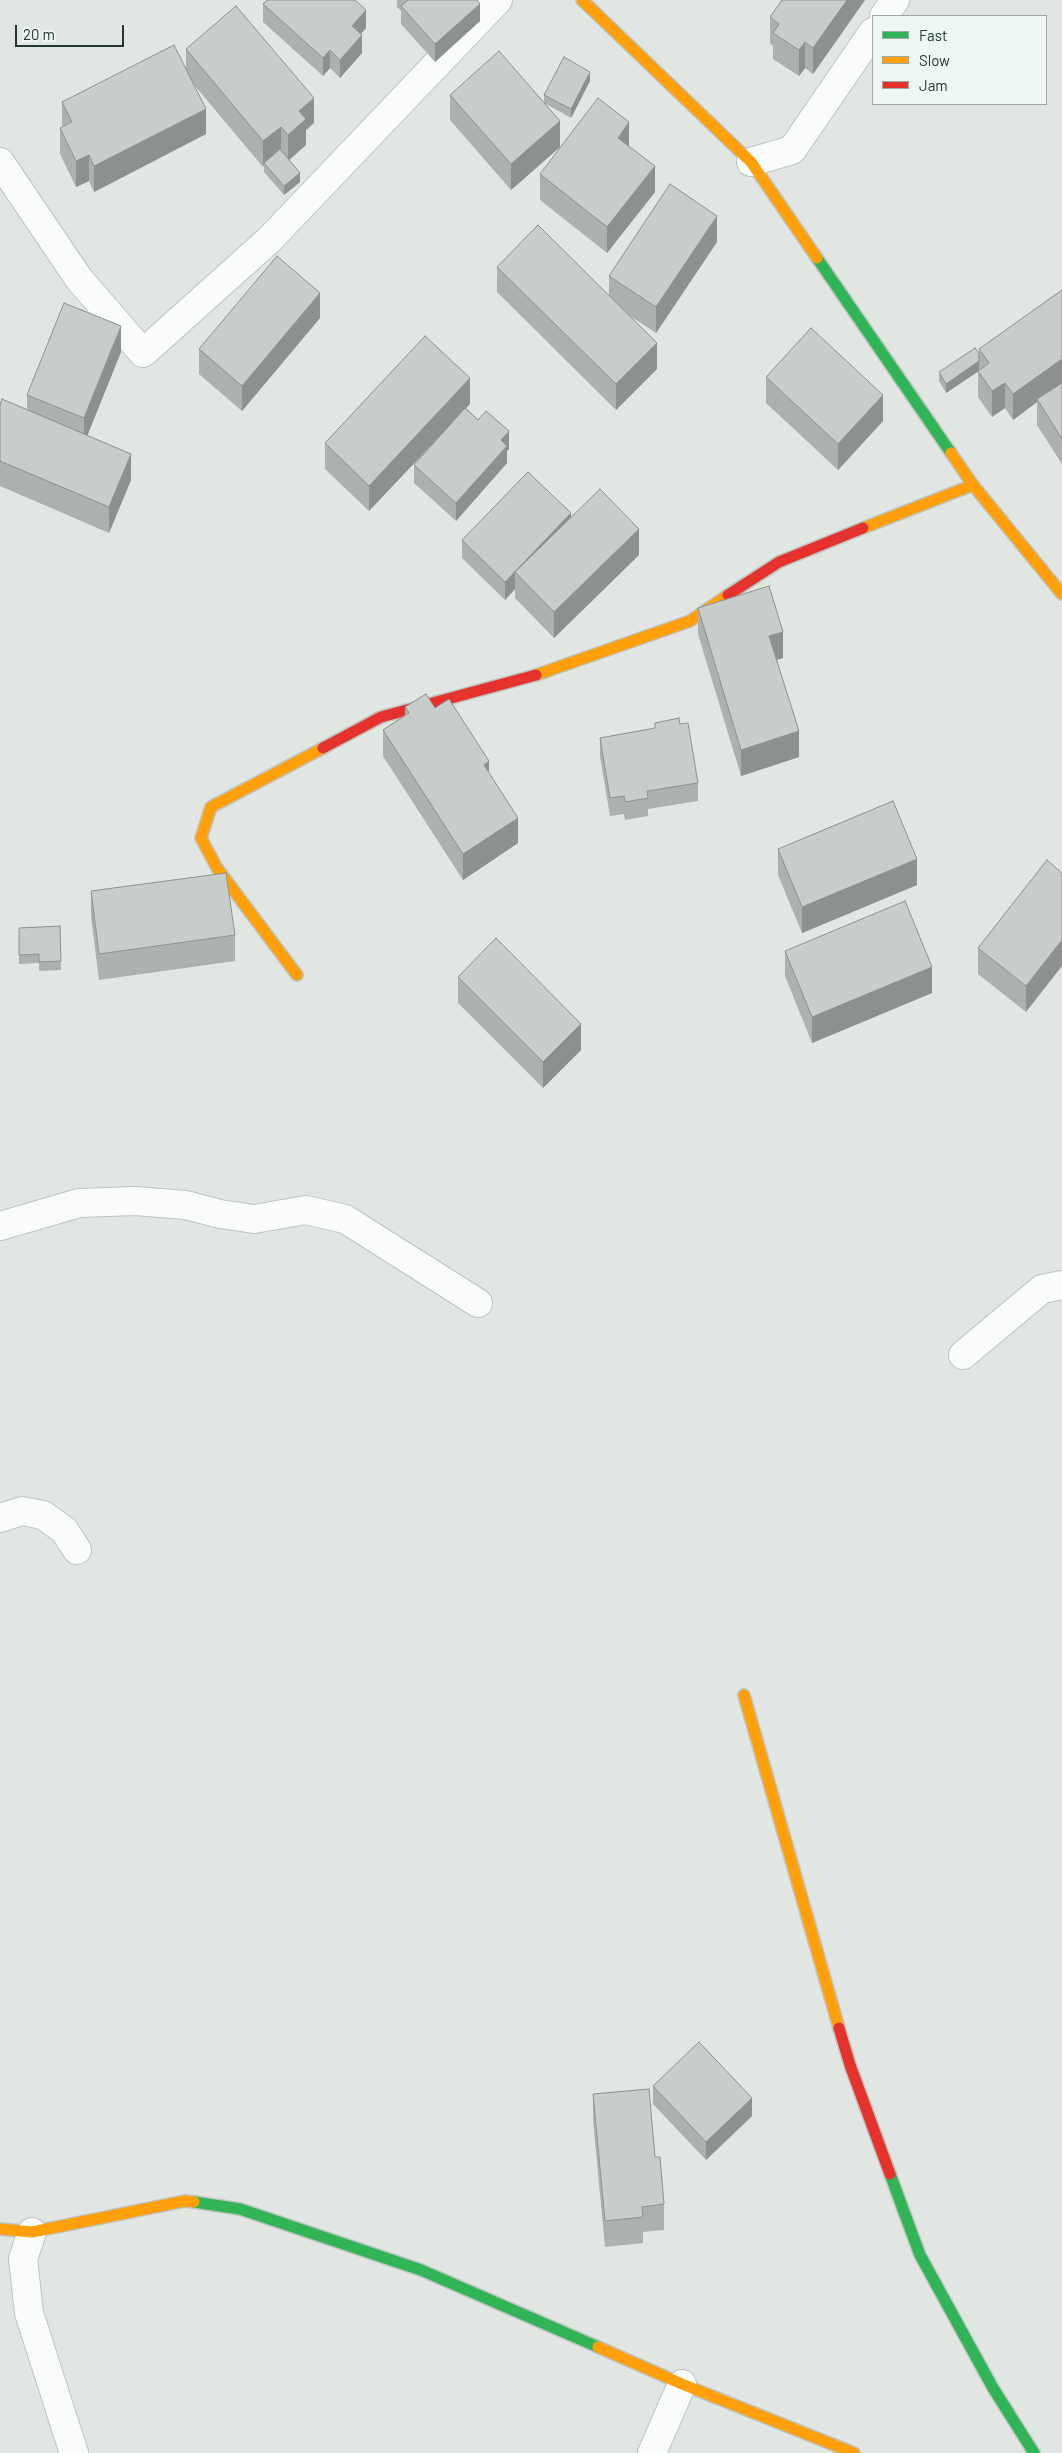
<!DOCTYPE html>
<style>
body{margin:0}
#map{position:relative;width:1062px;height:2453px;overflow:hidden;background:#e1e6e3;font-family:Barlow,sans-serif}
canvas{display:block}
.legend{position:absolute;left:872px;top:15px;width:175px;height:90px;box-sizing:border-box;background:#eef6f1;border:1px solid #9caaa3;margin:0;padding:6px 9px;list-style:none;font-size:15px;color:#21372f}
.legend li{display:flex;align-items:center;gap:10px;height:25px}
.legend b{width:25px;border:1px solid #9caaa3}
.scale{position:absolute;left:15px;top:25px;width:109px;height:22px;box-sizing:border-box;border:2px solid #21372f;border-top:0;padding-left:6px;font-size:15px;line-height:18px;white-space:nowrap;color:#21372f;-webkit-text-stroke:4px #eef6f1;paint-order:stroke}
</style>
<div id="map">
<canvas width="1062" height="2453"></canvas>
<ul class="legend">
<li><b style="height:6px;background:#30b455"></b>Fast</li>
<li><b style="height:6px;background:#ff9f0a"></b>Slow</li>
<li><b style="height:6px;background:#e5322d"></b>Jam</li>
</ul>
<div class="scale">20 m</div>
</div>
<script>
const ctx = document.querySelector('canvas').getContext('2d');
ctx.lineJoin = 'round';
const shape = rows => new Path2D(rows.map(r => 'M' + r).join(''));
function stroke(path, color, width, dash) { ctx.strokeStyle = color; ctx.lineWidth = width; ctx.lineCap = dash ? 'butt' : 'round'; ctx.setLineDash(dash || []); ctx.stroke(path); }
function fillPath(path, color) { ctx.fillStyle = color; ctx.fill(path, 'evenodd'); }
const street = shape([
 [884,16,895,0],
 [0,162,79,279,143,353,269,240,498,0],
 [751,162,792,150,873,32],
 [0,1226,79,1203,135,1201,186,1205,220,1214,254,1219,306,1210,345,1219,478,1303],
 [963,1355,1042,1289,1062,1285],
 [0,1518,22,1511,43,1515,64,1530,77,1550],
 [32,2232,23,2259,29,2313,74,2453],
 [652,2453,682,2384]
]);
const fast = shape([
 [817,258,951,453],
 [890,2174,920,2255,993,2388,1034,2453],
 [194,2202,240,2209,421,2270,598,2347]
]);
const slow = shape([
 [582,0,751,162,817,258],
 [951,453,973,485,1062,594],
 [863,528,973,485],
 [536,675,690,621,728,595],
 [297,975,217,868,201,838,211,807,323,748],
 [744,1695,839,2028],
 [0,2229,32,2232,185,2201,194,2202],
 [598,2347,682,2384,854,2453]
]);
const jam = shape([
 [728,595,779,562,863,528],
 [323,748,381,717,536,675],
 [839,2028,850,2065,890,2174]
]);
stroke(street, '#bec3c0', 30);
stroke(fast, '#bdc4c0', 14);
stroke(slow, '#bdc4c0', 14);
stroke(jam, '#bdc4c0', 14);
stroke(street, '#fafbfb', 28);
stroke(fast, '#30b455', 11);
stroke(slow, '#ff9f0a', 11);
stroke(jam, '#e5322d', 11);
fillPath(shape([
 [397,0,477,0,480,21,435,62,401,24,401,11,397,7],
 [782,0,865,0,813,74,805,68,799,76,773,59,773,46,770,43,770,17],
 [263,4,366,28,361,34,362,53,340,78,330,68,323,76,263,22],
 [186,49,314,123,306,130,306,145,289,160,300,182,284,195,264,172,264,166,263,167,195,86,206,134,94,192,89,181,76,187,60,154,60,128,62,127,62,102,186,67],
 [590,81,571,118,546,104,560,147,511,190,450,120,450,95,544,103,544,95],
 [629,146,655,192,607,253,540,200,540,174],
 [717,242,656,333,627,314,657,369,616,410,497,292,497,267,609,296,609,276],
 [1062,290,1062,464,1037,425,1037,402,1013,420,1005,408,992,417,978,397,978,371,946,393,939,381,939,372,979,353,979,349],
 [320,318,242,411,199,374,199,349],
 [121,352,87,435,131,480,109,533,0,486,0,405,27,410,27,395],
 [766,377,883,421,838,470,766,403],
 [470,404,466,408,509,449,507,451,507,463,456,521,414,483,414,465,456,419,369,511,325,469,325,443],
 [571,517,639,555,554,638,515,598,515,589,505,600,462,558,462,540],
 [698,608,783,658,777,660,799,757,741,776,698,634],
 [405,707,435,708,489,773,518,843,463,880,383,756,383,730,405,715],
 [655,723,680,724,698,783,698,801,648,809,648,816,625,820,624,814,610,816,600,756,600,738,655,728],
 [778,849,917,885,802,933,778,875],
 [1047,860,1026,1012,978,974,978,948],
 [91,891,235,935,235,961,99,980,91,917],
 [60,926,61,970,39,971,39,963,19,964,19,928],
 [785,951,932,993,812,1043,785,976],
 [458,977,581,1050,543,1088,458,1003],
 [653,2086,752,2116,706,2160,653,2104],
 [593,2094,655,2157,664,2204,664,2230,643,2232,643,2243,605,2247,593,2120]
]), '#acb0af');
fillPath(shape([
 [847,0,865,0,813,74,813,48],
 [480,4,480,21,435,62,435,44],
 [366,10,366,28,352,44,352,26],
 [362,35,362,53,340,78,340,60],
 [805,42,805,68,799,76,799,50],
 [330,50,330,68,323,76,323,58],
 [590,72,590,81,571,118,571,109],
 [314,98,314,123,306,130,306,145,288,161,288,135,299,111],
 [206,109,206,134,94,192,94,166],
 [560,121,560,147,511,190,511,164],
 [629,122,629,148,618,138],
 [281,127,281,152,264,163,263,167,263,141],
 [89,155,89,181,76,187,76,161],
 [655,166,655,192,607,253,607,227],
 [300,173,300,182,284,195,284,186],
 [717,216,717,242,656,333,656,307],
 [320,293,320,318,242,411,242,386],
 [121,326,121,352,84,444,84,418],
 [657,343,657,369,616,410,616,384],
 [1062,359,1062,385,1037,399,1037,402,1013,420,1013,394],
 [979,361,979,371,946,393,946,384],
 [470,378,470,404,369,511,369,486],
 [1005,383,1005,408,992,417,992,391],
 [883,395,883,421,838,470,838,444],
 [509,431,509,449,507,451,507,463,456,521,456,503,501,440],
 [131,454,131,480,109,533,109,507],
 [571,513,571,531,515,572,515,589,505,600,505,582],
 [639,529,639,555,554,638,554,612],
 [783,632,783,658,769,662,769,636],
 [799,731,799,757,741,776,741,750],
 [489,761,489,787,484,765],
 [518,818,518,843,463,880,463,854],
 [917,859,917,885,802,933,802,907],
 [1062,940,1062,966,1026,1012,1026,986],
 [932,967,932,993,812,1043,812,1017],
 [581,1024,581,1050,543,1088,543,1062],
 [752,2098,752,2116,706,2160,706,2142]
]), '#8c908e');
const building = shape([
 [267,0,355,0,366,10,352,26,362,35,340,60,330,50,323,58,263,4,267,0],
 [408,0,477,0,480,4,435,44,401,6,408,0],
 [782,0,847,0,813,48,805,42,799,50,773,33,779,24,770,17,782,0],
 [236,6,314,98,299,111,306,119,288,135,281,127,263,141,186,49,236,6],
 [174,45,206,109,94,166,89,155,76,161,60,128,72,122,62,102,174,45],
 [499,51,560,121,511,164,450,95,499,51],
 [564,57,590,72,571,109,544,95,564,57],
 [598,98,629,122,618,138,655,166,607,227,540,174,598,98],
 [280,149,300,173,284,186,264,163,280,149],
 [670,184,717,216,656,307,609,276,670,184],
 [538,225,657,343,616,384,497,267,538,225],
 [277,256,320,293,242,386,199,349,277,256],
 [1062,290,1062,359,1013,394,1005,383,992,391,978,371,989,363,979,349,1062,290],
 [64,303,121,326,84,418,27,395,64,303],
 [811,328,883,395,838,444,766,377,811,328],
 [425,336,470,378,369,486,325,443,425,336],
 [975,348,979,353,979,361,946,384,939,372,975,348],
 [1062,383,1062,439,1037,399,1062,383],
 [2,399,131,454,109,507,0,461,0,405,2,399],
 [465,408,478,420,486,411,509,431,501,440,507,446,456,503,414,465,465,408],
 [528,472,571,513,505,582,462,540,528,472],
 [600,489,639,529,554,612,515,572,600,489],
 [769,586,783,632,769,636,799,731,741,750,698,608,769,586],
 [426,694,435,708,449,699,489,761,484,765,518,818,463,854,383,730,409,713,405,707,426,694],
 [679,718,680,724,688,723,698,783,647,791,648,798,625,802,624,796,610,798,600,738,655,728,655,723,679,718],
 [893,801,917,859,802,907,778,849,893,801],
 [1047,860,1062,873,1062,940,1026,986,978,948,1047,860],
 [226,873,235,935,99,954,91,891,226,873],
 [905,901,932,967,812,1017,785,951,905,901],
 [60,926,61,961,39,962,39,954,19,955,19,928,60,926],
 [496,938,581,1024,543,1062,458,977,496,938],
 [699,2042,752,2098,706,2142,653,2086,699,2042],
 [649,2089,655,2157,660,2157,664,2204,642,2207,643,2217,605,2221,593,2094,649,2089]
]);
fillPath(building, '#c8cdcb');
stroke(building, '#8c908e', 1);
</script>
